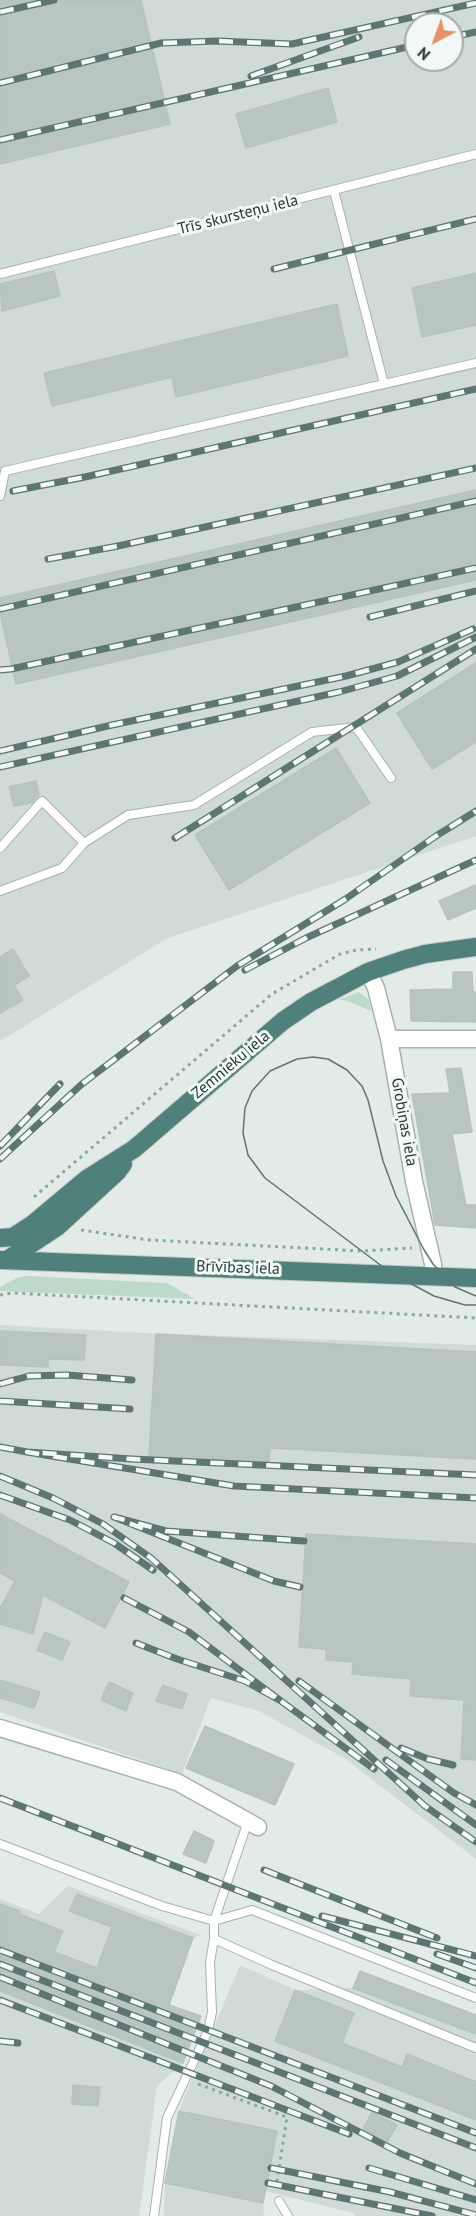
<!DOCTYPE html>
<meta charset="utf-8">
<style>
body{margin:0}
#map{position:relative;width:476px;height:2216px;overflow:hidden;background:#e2ebe8;font-family:"PT Sans",sans-serif}
canvas{display:block}
.north{position:absolute;left:404px;top:12px;width:60px;height:60px;box-sizing:border-box;background:#f2f8f5;border:2px solid #a0aca9;border-radius:50%;rotate:221deg;font-size:16px;font-weight:700;line-height:24px;text-align:center;color:#243a36}
.north::after{content:'';display:block;margin:auto;width:21px;height:27px;background:#e49267;clip-path:polygon(50% 0,100% 100%,50% 72%,0 100%)}
</style>
<div id="map">
<canvas width="476" height="2216"></canvas>
<div class="north">N</div>
</div>
<script>
const ctx = document.querySelector('canvas').getContext('2d');
ctx.lineJoin = 'round';
function fillPath(path, color) { ctx.fillStyle = color; ctx.fill(path, 'evenodd'); }
const shape = rows => new Path2D(rows.map(r => 'M' + r).join(''));
function stroke(path, color, width, dash) { ctx.strokeStyle = color; ctx.lineWidth = width; ctx.lineCap = dash ? 'butt' : 'round'; ctx.setLineDash(dash || []); ctx.stroke(path); }
function write(font, color, halo, rows, align = 'center') {
  ctx.font = font + ' "PT Sans",sans-serif'; ctx.lineWidth = 6; ctx.setLineDash([]); ctx.textBaseline = 'middle'; ctx.strokeStyle = halo; ctx.fillStyle = color; for (const [text, x, y, turn = 0] of rows) {
    ctx.save(); ctx.translate(x, y); ctx.rotate((+turn || 0) * Math.PI / 180); ctx.textAlign = isNaN(turn) ? turn : align; if (halo) ctx.strokeText(text, 0, 0); ctx.fillText(text, 0, 0); ctx.restore();
  }
}
fillPath(shape([
 [0,0,476,0,476,836,168,938,0,1041],
 [416,24,452,24,452,60,416,60],
 [0,1325,145,1333,476,1345,476,1859,344,1758,259,1711,211,1698,182,1774,0,1712],
 [68,1886,200,1935,193,1938,169,2005,201,2016,183,2063,157,2086,139,2216,0,2216,0,1899,39,1914],
 [240,1965,295,1990,353,1988,360,1971,476,2016,476,2216,355,2216,354,2213,265,2191,276,2131,179,2111],
 [165,2183,263,2203,264,2216,164,2216]
]), '#d0dad7');
fillPath(shape([
 [359,992,369,1000,371,1011,345,1000,338,1000],
 [28,1276,167,1283,195,1299,0,1291,0,1287,19,1277]
]), '#bddac8');
const building = shape([
 [0,0,141,0,170,124,0,164,0,0],
 [328,88,337,122,246,148,236,114,328,88],
 [54,271,60,296,2,311,0,284,54,271],
 [476,273,476,325,422,337,412,288,476,273],
 [337,304,348,356,176,397,172,377,52,406,44,373,337,304],
 [476,490,476,580,16,684,0,612,0,598,476,490],
 [476,663,476,742,432,769,397,713,476,663],
 [336,748,370,803,229,890,195,835,336,748],
 [36,781,39,795,32,803,14,806,9,787,36,781],
 [476,885,476,908,448,920,439,901,476,885],
 [13,949,29,976,14,985,23,1000,0,1013,0,957,13,949],
 [453,972,472,972,473,992,476,992,476,1022,411,1021,410,990,453,989,453,972],
 [461,1068,472,1132,452,1134,466,1205,476,1205,476,1228,435,1225,412,1094,450,1093,446,1069,461,1068],
 [0,1331,86,1335,84,1360,48,1359,48,1367,0,1365,0,1331],
 [156,1334,476,1352,476,1459,270,1448,269,1463,149,1457,156,1334],
 [0,1514,129,1582,105,1628,43,1595,33,1634,0,1624,0,1608,15,1581,0,1573,0,1514],
 [306,1534,476,1544,476,1760,461,1759,464,1700,410,1696,411,1679,352,1674,353,1662,326,1660,326,1649,299,1647,306,1534],
 [45,1632,70,1642,62,1660,37,1650,45,1632],
 [0,1680,40,1692,34,1708,0,1698,0,1680],
 [109,1682,133,1693,126,1711,101,1700,109,1682],
 [163,1685,187,1694,182,1709,156,1701,163,1685],
 [205,1726,294,1764,275,1805,186,1768,205,1726],
 [194,1831,214,1841,206,1863,183,1854,194,1831],
 [77,1894,193,1938,169,2005,201,2016,183,2063,0,1991,0,1904,20,1911,19,1914,63,1931,54,1952,97,1968,112,1927,69,1911,77,1894],
 [360,1971,476,2015,476,2034,353,1988,360,1971],
 [295,1990,354,2013,342,2043,402,2067,407,2054,476,2082,476,2120,275,2041,295,1990],
 [73,2085,100,2087,98,2106,72,2104,73,2085],
 [179,2111,277,2131,263,2203,165,2183,179,2111],
 [372,2112,397,2125,387,2142,363,2129,372,2112]
]);
fillPath(building, '#b8c5c1');
stroke(building, '#b5c4bf', 1.5);
const service = shape([
 [334,191,384,384],
 [0,274,476,154],
 [0,496,5,471,476,363],
 [84,843,128,815,194,805,312,732,356,727,391,778],
 [0,848,42,801,84,843,62,868,0,891],
 [0,1844,162,1906,214,1921,252,1910,476,1998],
 [214,1939,272,1965,476,2048],
 [279,2201,288,2216],
 [154,2216,167,2118,208,2031,212,2012,210,1962,214,1939,214,1921,248,1821]
]);
const minor = shape([
 [368,972,376,988,389,1039,414,1181,433,1264,433,1275],
 [389,1039,476,1039],
 [0,1728,177,1782,258,1827]
]);
const trunk = shape([
 [0,1238,13,1237,33,1224,88,1178,134,1149,283,1021,311,1002,368,972,403,960,425,954,476,947],
 [0,1260,476,1278],
 [7,1260,57,1227,117,1172,123,1164]
]);
stroke(service, '#a5b2af', 10);
stroke(minor, '#a5b2af', 19);
stroke(trunk, '#c2c8c7', 20);
stroke(shape([
 [34,1197,272,994,340,954,357,950,376,949],
 [81,1230,149,1240,362,1251,412,1248],
 [0,1295,12,1293,476,1318],
 [198,2084,287,2117,276,2188]
]), '#86aba3', 3, [3, 4.5]);
stroke(service, '#fff', 8);
stroke(minor, '#fff', 16);
stroke(trunk, '#4f8079', 18);
stroke(shape([
 [476,1296,455,1287,433,1264,423,1248,396,1196,383,1161,368,1100,362,1086,347,1070,328,1059,313,1057,297,1059,270,1071,252,1091,245,1108,243,1133,248,1155,265,1178,391,1273,434,1296,465,1305,476,1305]
]), '#5e7672', 1.5);
const rail = shape([
 [0,12,54,0],
 [452,37,476,32],
 [251,76,359,37],
 [0,83,161,43,217,41,292,44,476,3],
 [0,140,416,45],
 [274,269,476,219],
 [13,491,85,477,476,389],
 [48,559,118,546,476,468],
 [0,609,476,501],
 [370,617,476,591],
 [0,670,11,669,476,568],
 [0,751,112,725,346,676,398,662,473,629],
 [0,767,339,692,397,676,476,637],
 [175,838,476,649],
 [245,970,306,938,476,860],
 [0,1146,60,1084],
 [0,1159,82,1084,237,966,344,900,436,836,476,811],
 [0,1384,29,1376,67,1375,132,1380],
 [0,1401,130,1409],
 [0,1447,27,1452],
 [476,1475,132,1459,27,1452,234,1486,476,1498],
 [0,1476,53,1498,103,1524,151,1558,425,1806,476,1842],
 [0,1495,70,1520,114,1543,153,1570],
 [300,1587,274,1581,114,1517,166,1531,304,1541],
 [124,1598,189,1632,281,1701,245,1681,177,1659,136,1643],
 [299,1681,454,1793,476,1805],
 [281,1701,374,1769],
 [401,1748,428,1759,453,1765],
 [386,1760,476,1825],
 [0,1798,476,1983],
 [264,1870,437,1938],
 [322,1916,476,1956],
 [0,1950,476,2133],
 [437,1954,476,1968],
 [0,1964,476,2148],
 [0,1977,271,2086,400,2153,476,2184],
 [0,2000,349,2134],
 [0,2041,18,2043],
 [271,2168,390,2192,476,2215],
 [369,2168,476,2200],
 [268,2183,432,2216]
]);
stroke(rail, '#5e7672', 7);
stroke(rail, '#f2f8f5', 4.5, [14]);
write('16px', '#243a36', '#f2f8f5', [
 ["Trīs skursteņu iela",238,215,-14],
 ["Zemnieku iela",231,1065,-40],
 ["Grobiņas iela",404,1122,80],
 ["Brīvības iela",238,1268,2]
]);
</script>
